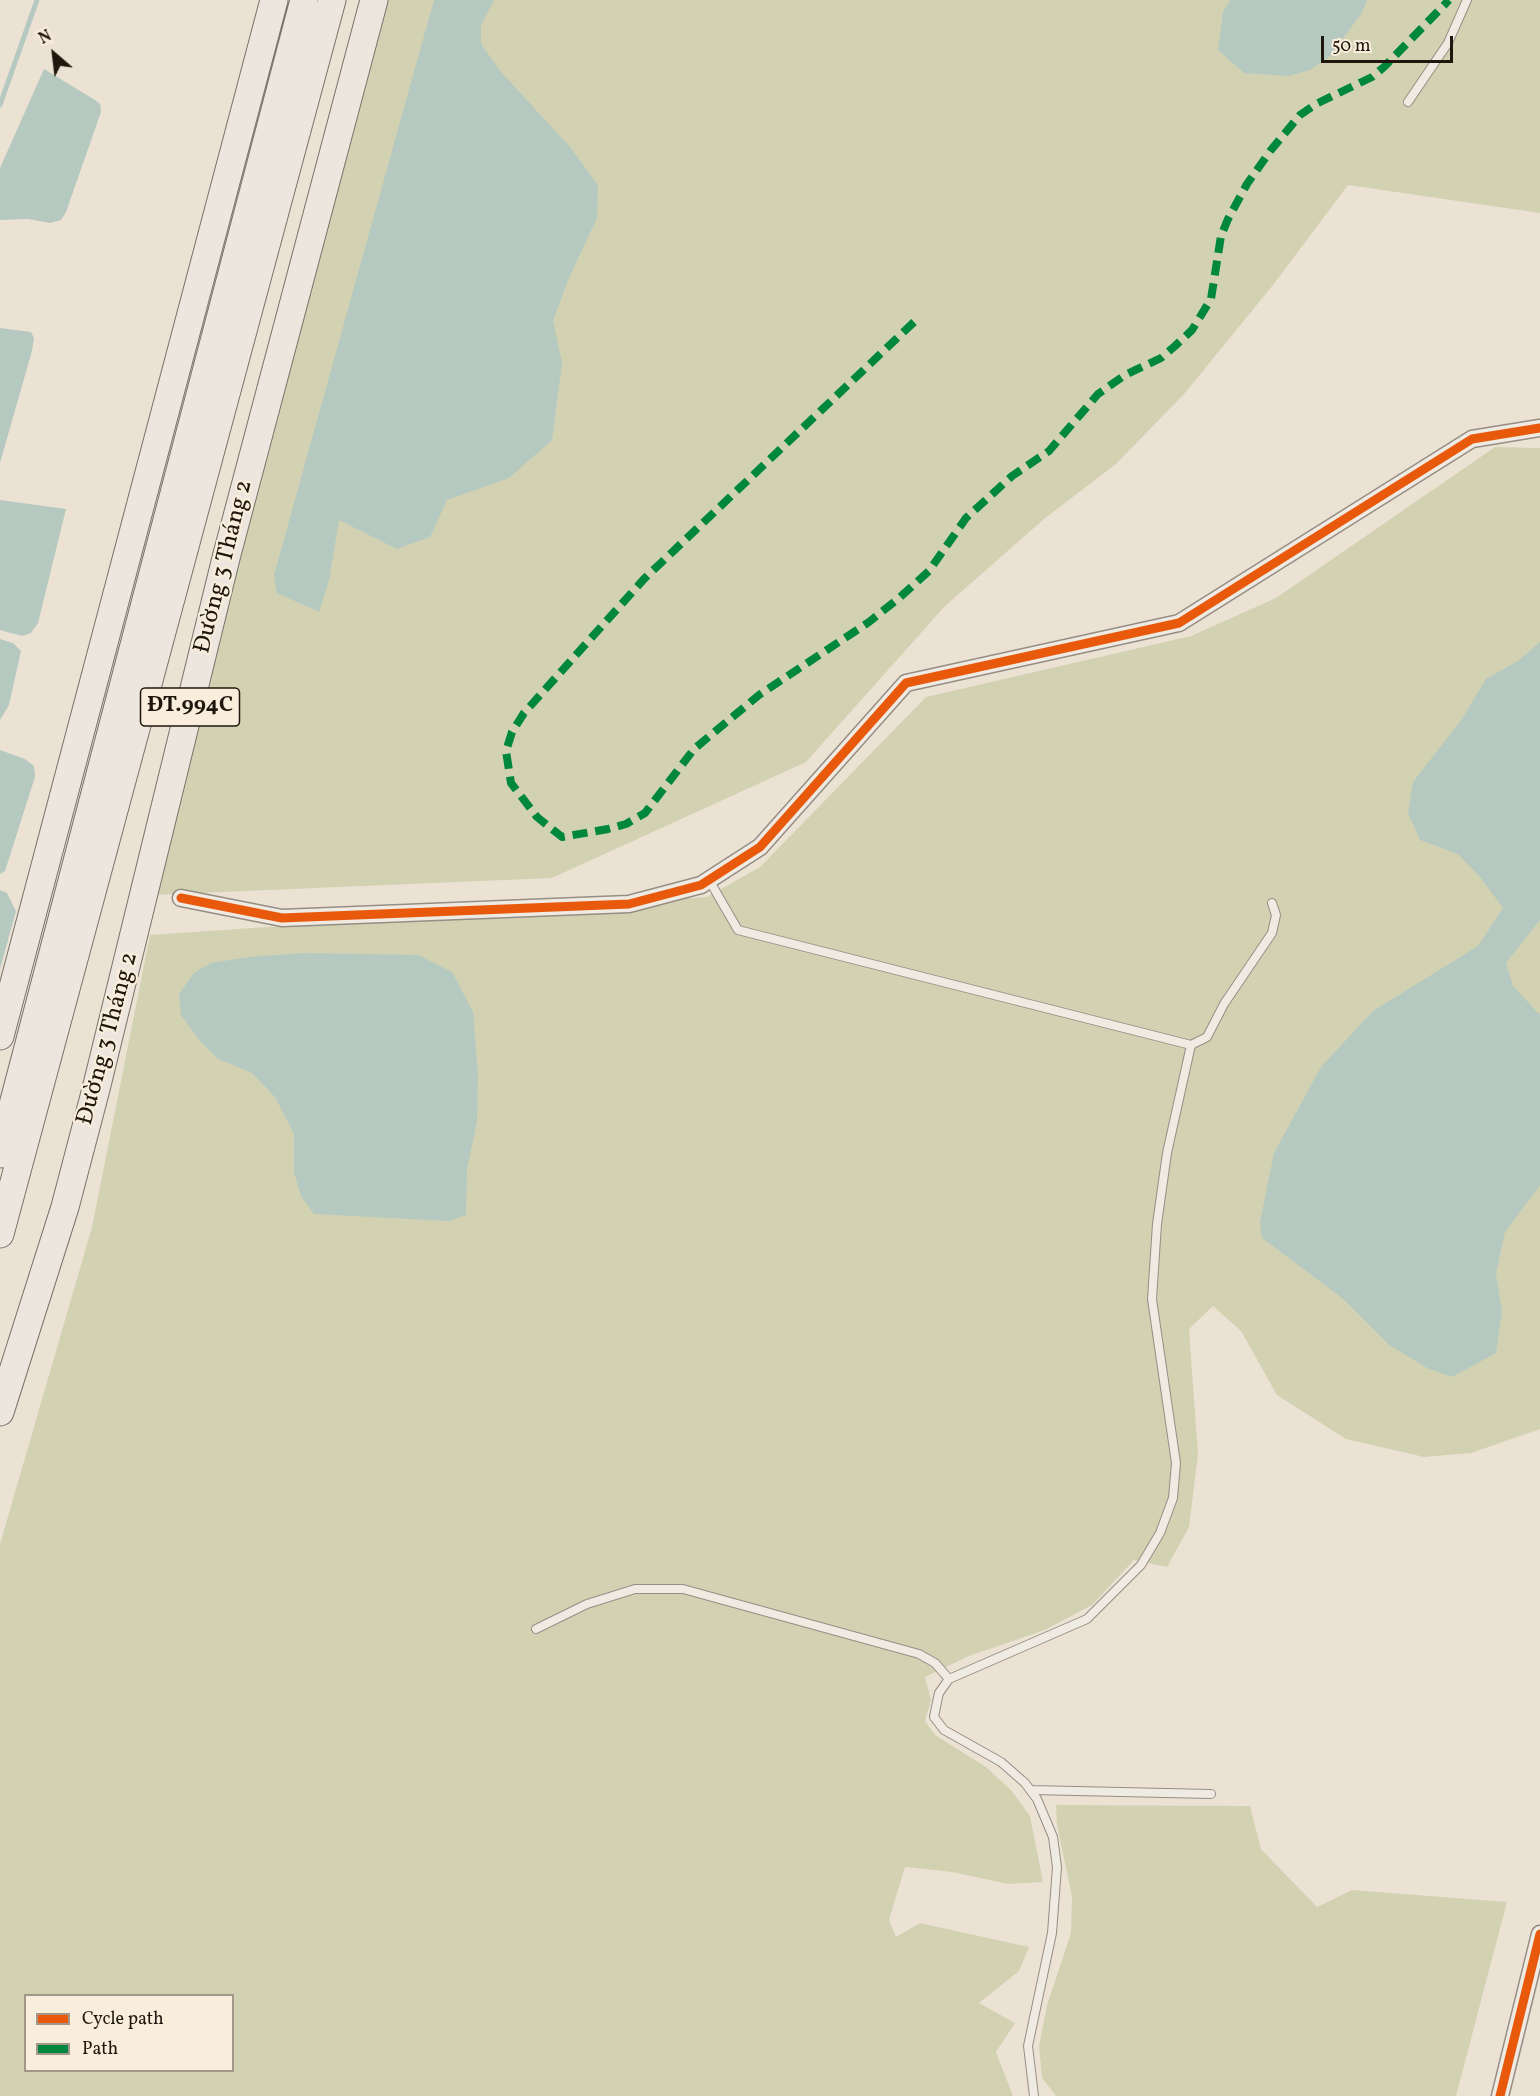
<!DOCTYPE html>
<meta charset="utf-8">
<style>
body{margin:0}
#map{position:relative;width:1540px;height:2096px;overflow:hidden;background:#ece2d4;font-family:Vollkorn,serif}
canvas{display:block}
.legend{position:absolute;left:24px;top:1994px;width:210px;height:78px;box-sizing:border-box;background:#f9eddc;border:2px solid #a29789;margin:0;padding:8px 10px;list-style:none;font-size:18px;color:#1f170d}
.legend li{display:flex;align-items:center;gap:12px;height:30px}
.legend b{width:30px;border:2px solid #a29789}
.north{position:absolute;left:24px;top:24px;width:60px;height:60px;-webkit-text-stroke:4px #f9eddc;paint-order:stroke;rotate:332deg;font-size:16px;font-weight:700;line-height:24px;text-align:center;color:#1f170d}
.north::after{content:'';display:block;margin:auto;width:21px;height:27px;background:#1f170d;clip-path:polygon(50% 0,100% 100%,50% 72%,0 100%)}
.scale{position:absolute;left:1321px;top:36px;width:132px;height:27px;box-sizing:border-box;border:3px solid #1f170d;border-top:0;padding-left:8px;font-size:18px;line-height:21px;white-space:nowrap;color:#1f170d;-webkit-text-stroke:4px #f9eddc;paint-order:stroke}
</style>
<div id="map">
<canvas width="1540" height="2096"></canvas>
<ul class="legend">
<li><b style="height:8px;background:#e8590c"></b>Cycle path</li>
<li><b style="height:8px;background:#00873e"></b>Path</li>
</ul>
<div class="north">N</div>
<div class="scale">50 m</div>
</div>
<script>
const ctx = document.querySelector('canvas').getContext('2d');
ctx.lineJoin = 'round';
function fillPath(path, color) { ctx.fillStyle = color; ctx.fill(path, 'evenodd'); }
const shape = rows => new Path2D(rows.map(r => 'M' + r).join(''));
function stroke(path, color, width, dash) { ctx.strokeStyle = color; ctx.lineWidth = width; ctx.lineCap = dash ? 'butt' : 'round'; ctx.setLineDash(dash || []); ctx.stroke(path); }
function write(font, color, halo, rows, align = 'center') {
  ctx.font = font + ' Vollkorn,serif'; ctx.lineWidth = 4.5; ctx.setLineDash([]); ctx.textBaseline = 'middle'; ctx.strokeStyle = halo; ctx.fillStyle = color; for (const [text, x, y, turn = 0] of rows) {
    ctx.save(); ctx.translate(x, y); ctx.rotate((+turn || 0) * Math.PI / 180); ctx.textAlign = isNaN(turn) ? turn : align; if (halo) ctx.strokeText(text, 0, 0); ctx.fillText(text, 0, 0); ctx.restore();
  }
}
fillPath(shape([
 [388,0,1540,0,1540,213,1348,185,1273,285,1185,393,1116,464,1044,519,945,606,806,762,552,878,151,895],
 [1495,447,1540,448,1540,1429,1471,1453,1424,1457,1346,1439,1277,1395,1241,1331,1213,1306,1189,1329,1198,1454,1189,1527,1167,1567,1134,1560,1092,1605,1045,1630,969,1656,925,1677,931,1700,925,1721,935,1735,986,1767,1011,1790,1030,1816,1043,1882,1008,1884,952,1872,905,1867,889,1920,896,1937,920,1923,1029,1947,1019,1971,979,2003,1015,2023,996,2052,1013,2096,0,2096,0,1544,92,1227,150,935,707,897,760,867,926,697,1191,636,1276,598],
 [26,1996,232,1996,232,2070,26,2070],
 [1056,1805,1250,1806,1261,1849,1317,1907,1352,1890,1507,1902,1456,2096,1056,2096,1042,2078,1039,2046,1047,2005,1071,1933,1072,1897,1057,1825]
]), '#d2d2b2');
fillPath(shape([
 [434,0,494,0,481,25,481,44,502,73,570,147,598,185,597,218,568,280,553,321,562,363,552,440,509,478,447,500,430,537,397,549,339,520,329,580,319,612,277,593,274,575],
 [1230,0,1367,0,1362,13,1329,57,1310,70,1288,76,1244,73,1218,50,1223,12],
 [44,69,95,100,100,104,101,112,66,212,61,220,50,223,28,219,0,220,0,168],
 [0,328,31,332,34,338,32,351,0,463],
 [0,500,66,509,38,623,31,633,22,636,0,630],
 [0,639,13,643,21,651,9,705,0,720],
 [1540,642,1540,920,1506,963,1513,986,1540,1015,1540,1185,1505,1232,1496,1274,1502,1312,1496,1353,1452,1377,1427,1368,1388,1344,1342,1298,1262,1238,1260,1222,1274,1153,1321,1067,1373,1011,1478,946,1503,908,1480,877,1458,854,1420,840,1408,813,1413,782,1462,719,1486,679,1518,661],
 [0,750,25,759,34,766,35,777,5,871,0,874],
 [0,890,7,893,16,911,0,969],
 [305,953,418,955,452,972,473,1012,478,1075,477,1121,467,1170,466,1215,449,1221,314,1214,301,1196,294,1172,294,1134,275,1097,252,1073,218,1059,200,1041,181,1015,179,994,194,973,211,963,249,957]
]), '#b5c9c1');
stroke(shape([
 [0,105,37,0]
]), '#b5c9c1', 5);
const service = shape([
 [1408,102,1448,43,1467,0],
 [709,880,738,930,1191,1045],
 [536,1629,587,1604,635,1589,683,1589,919,1654,935,1663,949,1679],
 [1031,1790,1211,1794],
 [1034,2096,1028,2046,1052,1933,1057,1867,1053,1837,1037,1799,1025,1783,1001,1762,944,1730,934,1717,937,1702,939,1693,949,1679,1087,1619,1141,1565,1160,1533,1173,1498,1176,1463,1152,1299,1157,1224,1167,1153,1191,1045,1207,1037,1224,1004,1272,933,1276,915,1272,903]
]);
const minor = shape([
 [181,898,282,918,629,904,701,885,760,847,906,683,1179,623,1472,439,1540,428],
 [1500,2096,1540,1934]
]);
const primary = shape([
 [0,1036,274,0],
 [0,1154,304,0],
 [0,1234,332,0],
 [0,1412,65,1207,96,1089,226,558,374,0]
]);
stroke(service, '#958e85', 10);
stroke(minor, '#958e85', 19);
stroke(primary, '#78726a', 29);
stroke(service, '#efeae2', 8);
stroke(minor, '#efeae2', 16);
stroke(primary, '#ece6de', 27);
stroke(shape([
 [914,322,644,579,524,713,512,732,506,751,511,783,537,817,562,837,608,829,626,824,645,813,694,749,759,695,869,622,899,598,929,571,966,518,1012,476,1049,451,1098,394,1125,375,1161,358,1175,346,1192,330,1211,299,1221,236,1228,219,1247,184,1271,150,1300,115,1316,104,1372,77,1384,67,1449,0]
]), '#00873e', 8, [15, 8]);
stroke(shape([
 [181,898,282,918,629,904,701,885,760,847,906,683,1179,623,1472,439,1540,428],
 [1500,2096,1540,1934]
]), '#e8590c', 9);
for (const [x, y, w] of [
 [190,707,99]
]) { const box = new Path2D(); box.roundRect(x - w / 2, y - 19, w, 38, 4.5); ctx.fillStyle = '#f9eddc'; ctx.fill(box); stroke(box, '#1f170d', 1.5); }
write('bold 22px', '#1f170d', null, [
 ["ĐT.994C",190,707]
]);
write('24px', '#1f170d', '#f9eddc', [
 ["Đường 3 Tháng 2",225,567,-76],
 ["Đường 3 Tháng 2",109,1039,-75]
]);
</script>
